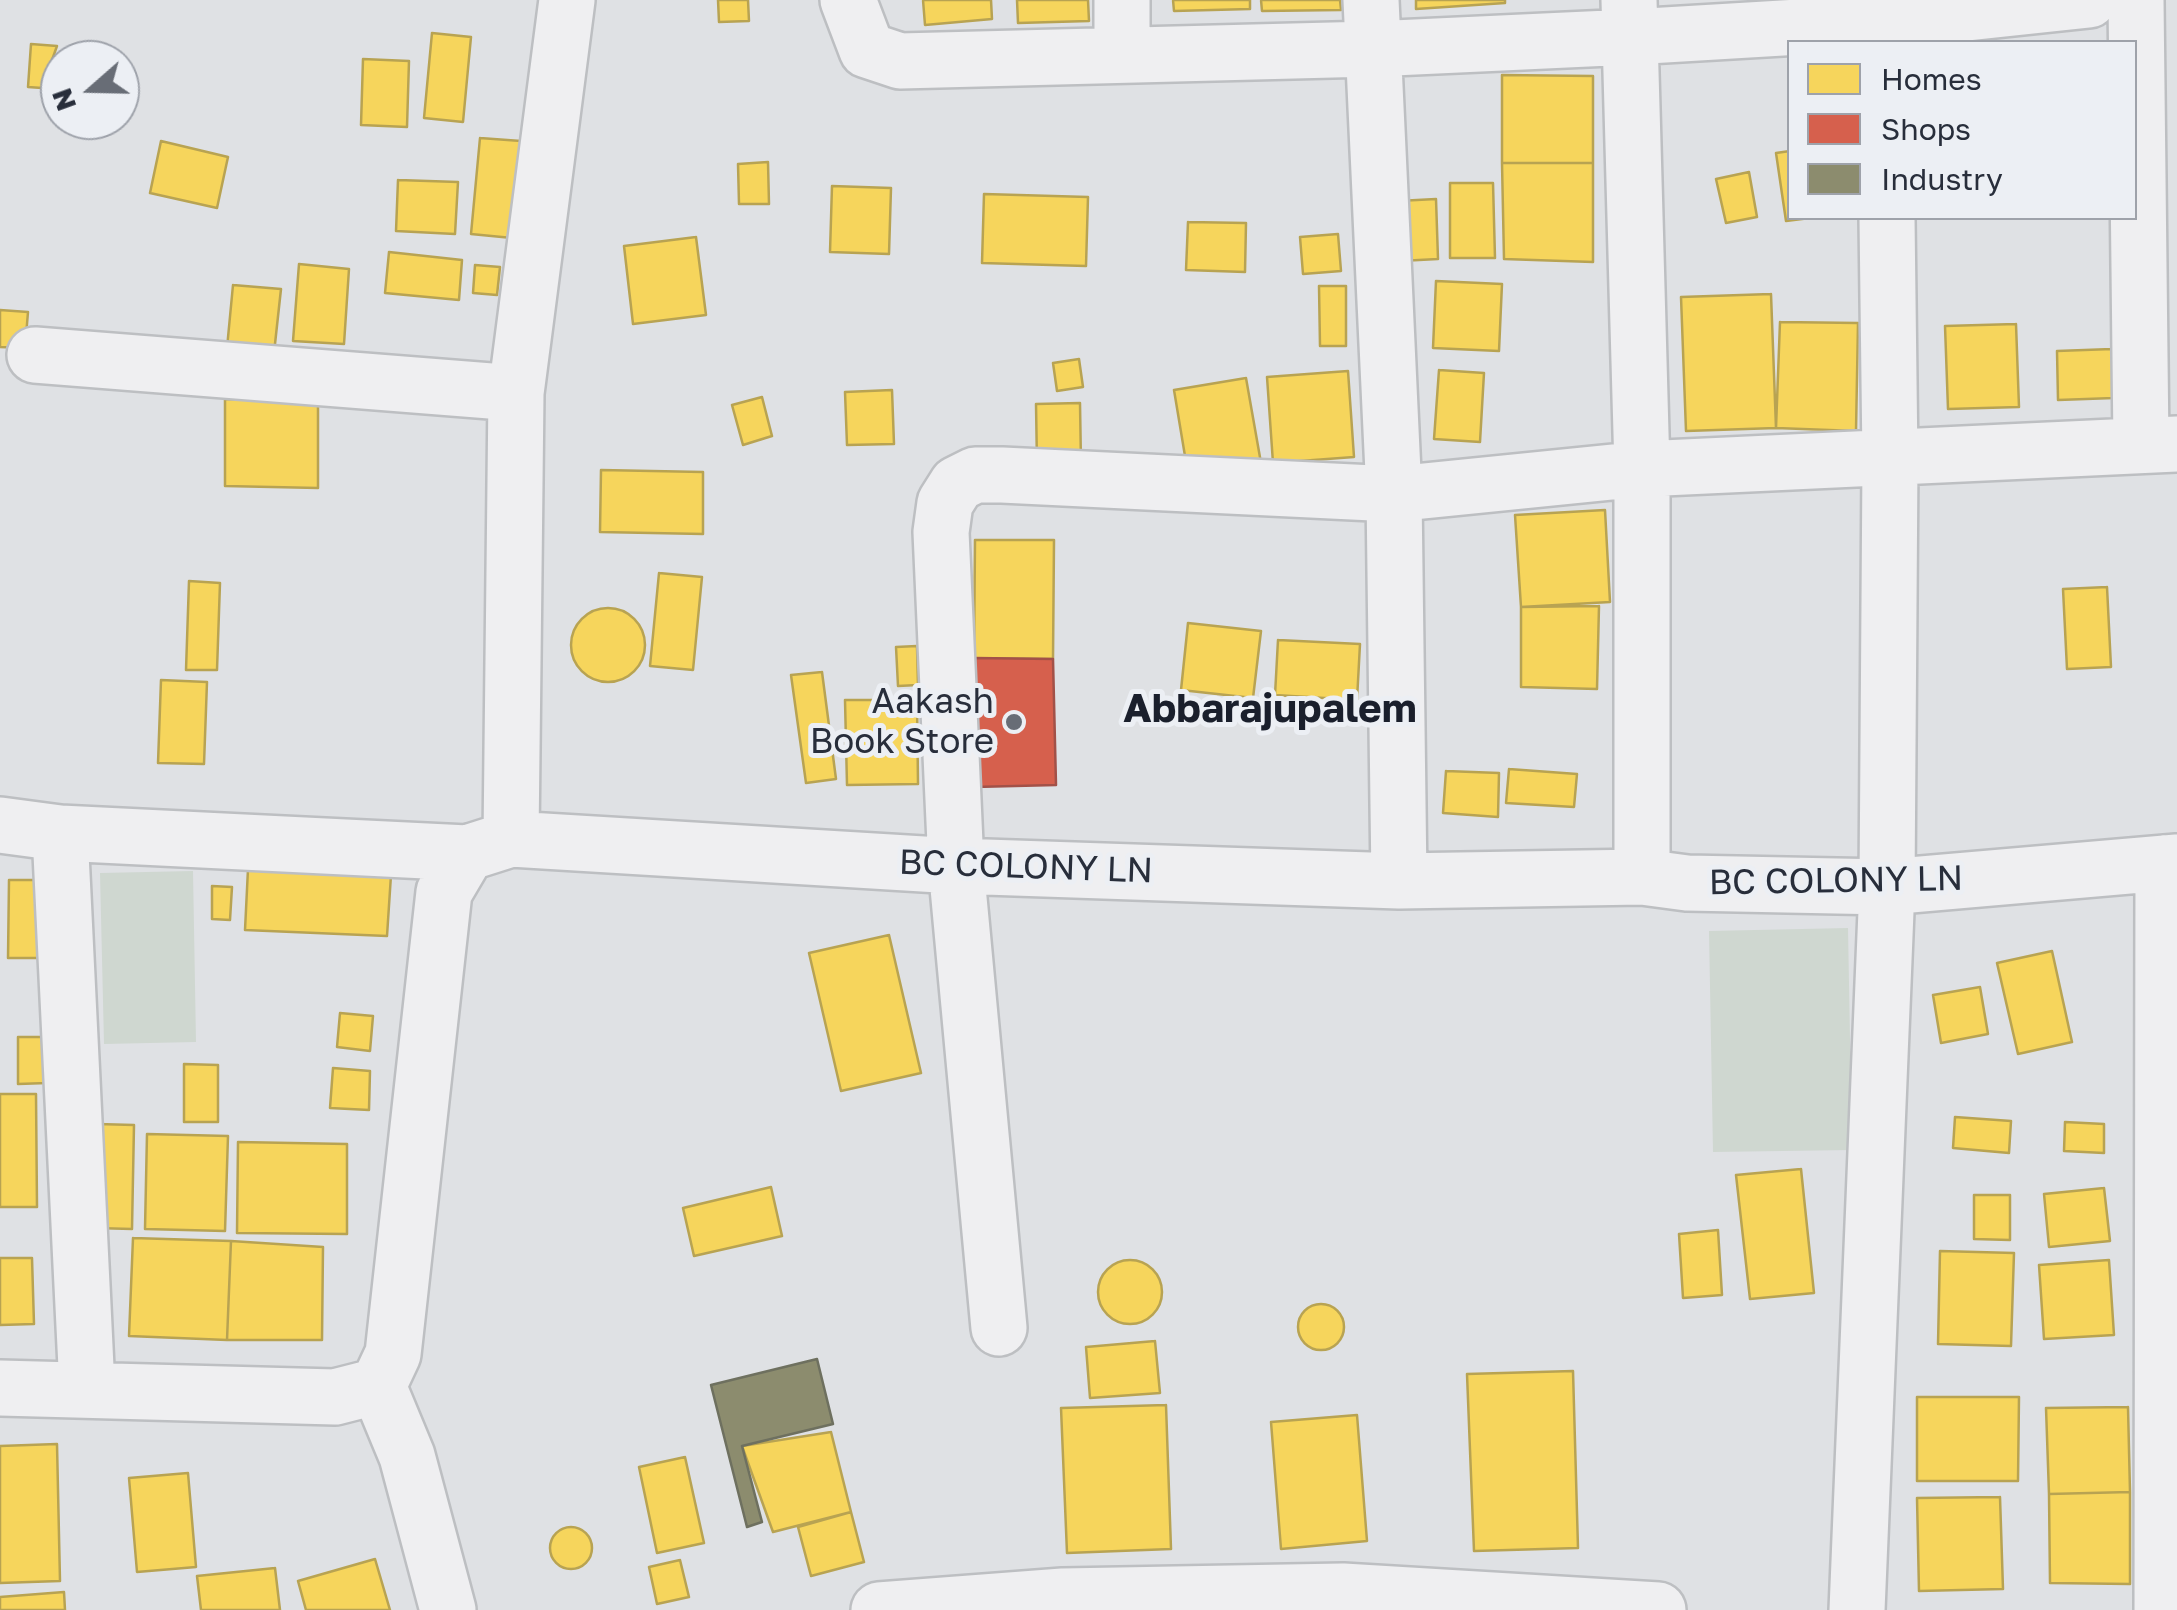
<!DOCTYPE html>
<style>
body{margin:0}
#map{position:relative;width:2177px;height:1610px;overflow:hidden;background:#dfe1e4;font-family:"Golos Text",sans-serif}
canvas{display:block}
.legend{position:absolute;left:1787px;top:40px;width:350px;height:180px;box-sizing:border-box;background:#eceff4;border:2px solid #9ea2aa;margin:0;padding:12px 18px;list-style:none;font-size:30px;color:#282e3b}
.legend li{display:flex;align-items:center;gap:20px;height:50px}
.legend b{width:50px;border:2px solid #9ea2aa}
.north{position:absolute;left:40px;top:40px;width:100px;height:100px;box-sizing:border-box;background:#eceff4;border:2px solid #9ea2aa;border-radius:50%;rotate:250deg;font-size:28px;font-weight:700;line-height:40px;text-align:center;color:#282e3b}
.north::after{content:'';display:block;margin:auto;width:35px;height:45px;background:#686d76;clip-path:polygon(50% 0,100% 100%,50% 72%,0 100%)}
</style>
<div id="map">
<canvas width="2177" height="1610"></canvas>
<ul class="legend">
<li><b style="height:28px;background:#f6d55c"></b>Homes</li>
<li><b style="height:28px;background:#d6604d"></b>Shops</li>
<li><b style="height:28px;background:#8c8c6e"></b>Industry</li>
</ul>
<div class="north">N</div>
</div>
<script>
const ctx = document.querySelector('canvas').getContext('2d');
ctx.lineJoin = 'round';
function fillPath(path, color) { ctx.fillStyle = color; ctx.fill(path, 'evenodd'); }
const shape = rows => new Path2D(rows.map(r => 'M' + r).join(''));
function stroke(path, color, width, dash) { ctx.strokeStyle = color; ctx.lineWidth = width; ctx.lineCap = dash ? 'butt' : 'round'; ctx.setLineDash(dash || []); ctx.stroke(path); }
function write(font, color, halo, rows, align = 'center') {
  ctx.font = font + ' "Golos Text",sans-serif'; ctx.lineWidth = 10; ctx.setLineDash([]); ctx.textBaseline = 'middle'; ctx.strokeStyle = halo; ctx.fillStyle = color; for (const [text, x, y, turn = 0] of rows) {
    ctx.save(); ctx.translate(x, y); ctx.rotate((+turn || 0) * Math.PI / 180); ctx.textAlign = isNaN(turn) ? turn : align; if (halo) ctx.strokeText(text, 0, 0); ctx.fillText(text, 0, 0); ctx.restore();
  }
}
fillPath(shape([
 [193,871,196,1042,104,1044,100,873],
 [1848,928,1852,1150,1713,1152,1709,931]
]), '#cfd7d0');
const homes = shape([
 [718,0,748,0,749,21,719,22,718,0],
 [923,0,991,0,992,19,925,25,923,0],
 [1017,0,1088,0,1089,21,1018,23,1017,0],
 [1173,0,1250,0,1250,9,1174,11,1173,0],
 [1261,0,1340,0,1341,10,1262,11,1261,0],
 [1416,0,1505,0,1505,3,1416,9,1416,0],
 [432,33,471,37,463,122,424,118,432,33],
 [31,44,57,46,42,88,28,87,31,44],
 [363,59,409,61,407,127,361,125,363,59],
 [1502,75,1593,76,1593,163,1502,163,1502,75],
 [480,138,521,141,512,238,471,234,480,138],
 [161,141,228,157,217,208,150,193,161,141],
 [1790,151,1790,218,1810,218,1786,221,1776,153,1790,151],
 [768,162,769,204,739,204,738,164,768,162],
 [1502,163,1593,163,1593,262,1504,259,1502,163],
 [1749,172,1757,217,1726,223,1716,179,1749,172],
 [398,180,458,182,455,234,396,231,398,180],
 [1450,183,1493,183,1495,258,1450,258,1450,183],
 [832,186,891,188,889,254,830,252,832,186],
 [984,194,1088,197,1086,266,982,263,984,194],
 [1436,199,1438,259,1400,261,1398,201,1436,199],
 [1188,222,1246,223,1245,272,1186,270,1188,222],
 [1338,234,1341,271,1303,274,1300,237,1338,234],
 [696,237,706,315,633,324,624,246,696,237],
 [389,252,462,260,459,300,385,293,389,252],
 [299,264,349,269,344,344,293,341,299,264],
 [475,265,500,267,497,295,473,293,475,265],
 [1436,281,1502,284,1499,351,1433,348,1436,281],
 [233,285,281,289,274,353,227,348,233,285],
 [1319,286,1346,286,1346,346,1320,346,1319,286],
 [1771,294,1776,428,1686,431,1681,297,1771,294],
 [0,310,28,312,25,348,0,347,0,310],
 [1780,322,1858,323,1856,431,1776,428,1780,322],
 [2016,324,2019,407,1948,409,1945,326,2016,324],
 [2112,349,2114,398,2058,400,2057,351,2112,349],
 [1079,359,1083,387,1057,391,1053,363,1079,359],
 [1439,370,1484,373,1480,442,1434,439,1439,370],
 [1348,371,1354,457,1273,463,1267,377,1348,371],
 [1246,378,1261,463,1188,474,1174,390,1246,378],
 [892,390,894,444,847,445,845,392,892,390],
 [762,397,772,436,743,445,732,405,762,397],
 [225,399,318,400,318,488,225,486,225,399],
 [1080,403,1081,465,1037,465,1036,404,1080,403],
 [601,470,703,472,703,534,600,532,601,470],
 [1605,510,1610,602,1521,607,1515,515,1605,510],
 [975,540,1054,540,1053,659,974,658,975,540],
 [659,573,702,577,693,670,650,666,659,573],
 [189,581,220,583,217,670,186,670,189,581],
 [2107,587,2111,667,2067,669,2063,589,2107,587],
 [1599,606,1597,689,1521,687,1521,607,1599,606],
 '571 645a37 37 0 1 1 74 0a37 37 0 1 1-74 0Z',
 [1188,623,1261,631,1253,698,1181,690,1188,623],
 [1278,640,1360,644,1357,700,1275,695,1278,640],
 [917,646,918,685,898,686,896,647,917,646],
 [822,672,836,779,806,783,791,675,822,672],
 [161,680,207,682,204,764,158,763,161,680],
 [845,700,917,700,918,784,847,785,845,700],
 [1509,769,1577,774,1574,807,1506,803,1509,769],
 [1446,771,1499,773,1498,817,1443,813,1446,771],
 [248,869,391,875,387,936,245,930,248,869],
 [9,880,44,880,44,958,8,958,9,880],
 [212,886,232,887,230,920,212,919,212,886],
 [889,935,921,1073,841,1091,809,953,889,935],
 [2052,951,2072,1042,2018,1054,1997,963,2052,951],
 [1980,987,1988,1034,1941,1043,1933,995,1980,987],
 [340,1013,373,1016,370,1051,337,1047,340,1013],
 [18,1037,46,1037,47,1083,18,1084,18,1037],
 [184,1064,218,1065,218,1122,184,1122,184,1064],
 [333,1068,370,1071,369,1110,330,1108,333,1068],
 [0,1094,36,1094,37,1207,0,1207,0,1094],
 [1955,1117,2011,1121,2009,1153,1953,1148,1955,1117],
 [2065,1122,2104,1124,2104,1153,2064,1151,2065,1122],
 [97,1124,134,1125,132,1229,95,1228,97,1124],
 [147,1134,228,1136,225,1231,145,1229,147,1134],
 [238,1142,347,1144,347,1234,237,1233,238,1142],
 [1801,1169,1814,1293,1750,1299,1736,1175,1801,1169],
 [771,1187,782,1236,694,1256,683,1208,771,1187],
 [2104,1188,2110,1241,2049,1247,2044,1194,2104,1188],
 [1974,1195,2010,1195,2010,1240,1974,1239,1974,1195],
 [1718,1230,1722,1295,1683,1298,1679,1234,1718,1230],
 [133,1238,231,1241,227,1340,129,1336,133,1238],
 [231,1241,323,1247,322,1340,227,1340,231,1241],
 [1940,1251,2014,1253,2011,1346,1938,1344,1940,1251],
 [0,1258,32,1258,34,1324,0,1325,0,1258],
 [2109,1260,2114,1335,2044,1339,2039,1265,2109,1260],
 '1098 1292a32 32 0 1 1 64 0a32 32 0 1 1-64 0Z',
 '1298 1327a23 23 0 1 1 46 0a23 23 0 1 1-46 0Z',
 [1155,1341,1160,1393,1090,1398,1086,1347,1155,1341],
 [1573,1371,1578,1548,1474,1551,1467,1374,1573,1371],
 [1917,1397,2019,1397,2018,1481,1917,1481,1917,1397],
 [1166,1405,1171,1549,1067,1553,1061,1408,1166,1405],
 [2128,1407,2130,1492,2049,1494,2046,1408,2128,1407],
 [1357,1415,1367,1541,1281,1549,1271,1422,1357,1415],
 [831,1432,851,1512,773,1532,742,1446,831,1432],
 [57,1444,60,1581,0,1583,0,1446,57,1444],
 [685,1457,704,1543,657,1553,639,1467,685,1457],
 [188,1473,196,1567,137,1572,129,1478,188,1473],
 [2130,1492,2130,1584,2050,1583,2049,1494,2130,1492],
 [2000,1497,2003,1589,1919,1591,1917,1498,2000,1497],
 [851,1512,864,1562,811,1576,798,1527,851,1512],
 '550 1548a21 21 0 1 1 42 0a21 21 0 1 1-42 0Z',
 [375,1559,390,1610,306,1610,298,1581,375,1559],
 [680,1560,689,1597,657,1604,649,1567,680,1560],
 [275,1568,280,1610,201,1610,197,1576,275,1568],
 [64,1592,65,1610,0,1610,0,1597,64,1592]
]);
fillPath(homes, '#f6d55c');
stroke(homes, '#b8a352', 2.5);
const shops = shape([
 [974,658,1053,659,1056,785,974,787,974,658]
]);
fillPath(shops, '#d6604d');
stroke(shops, '#a25148', 2.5);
const industry = shape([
 [817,1359,833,1424,742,1446,762,1522,747,1527,711,1385,817,1359]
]);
fillPath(industry, '#8c8c6e');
stroke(industry, '#6e705f', 2.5);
const minor = shape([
 [848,0,867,50,900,61,1372,49,1631,37,1883,22,2089,0],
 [1371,0,1394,494,1399,881],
 [1629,0,1642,469,1642,877],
 [2136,0,2141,445],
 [1122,53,1122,0],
 [35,355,516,393],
 [0,825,60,833,467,853],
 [60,833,87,1388],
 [511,839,516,393,567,0],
 [999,1328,956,866,941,532,945,503,957,484,975,475,1002,475,1394,494,1642,469,2177,444],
 [378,1386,407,1456,448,1610],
 [0,1388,335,1397,378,1386,393,1354,444,892,467,853,511,839,956,866,1399,881,1642,877,1687,883,1887,887,2177,862],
 [879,1610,1063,1596,1343,1591,1658,1610],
 [1857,1610,1887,887,1890,461,1887,218],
 [2162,1610,2163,863]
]);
stroke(minor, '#bdbfc2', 60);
stroke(minor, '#efeff1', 55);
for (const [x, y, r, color] of [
 [1014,722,10,"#686d76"]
]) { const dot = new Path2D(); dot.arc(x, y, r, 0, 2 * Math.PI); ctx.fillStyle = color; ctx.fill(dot); stroke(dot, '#eceff4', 4); }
write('35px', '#282e3b', '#eceff4', [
 ["Aakash",994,702],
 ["Book Store",994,742]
], 'right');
write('35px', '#282e3b', '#eceff4', [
 ["BC COLONY LN",1026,867,2],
 ["BC COLONY LN",1836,881,-1]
]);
write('bold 40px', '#1a1f2c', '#eceff4', [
 ["Abbarajupalem",1270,709]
]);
</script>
